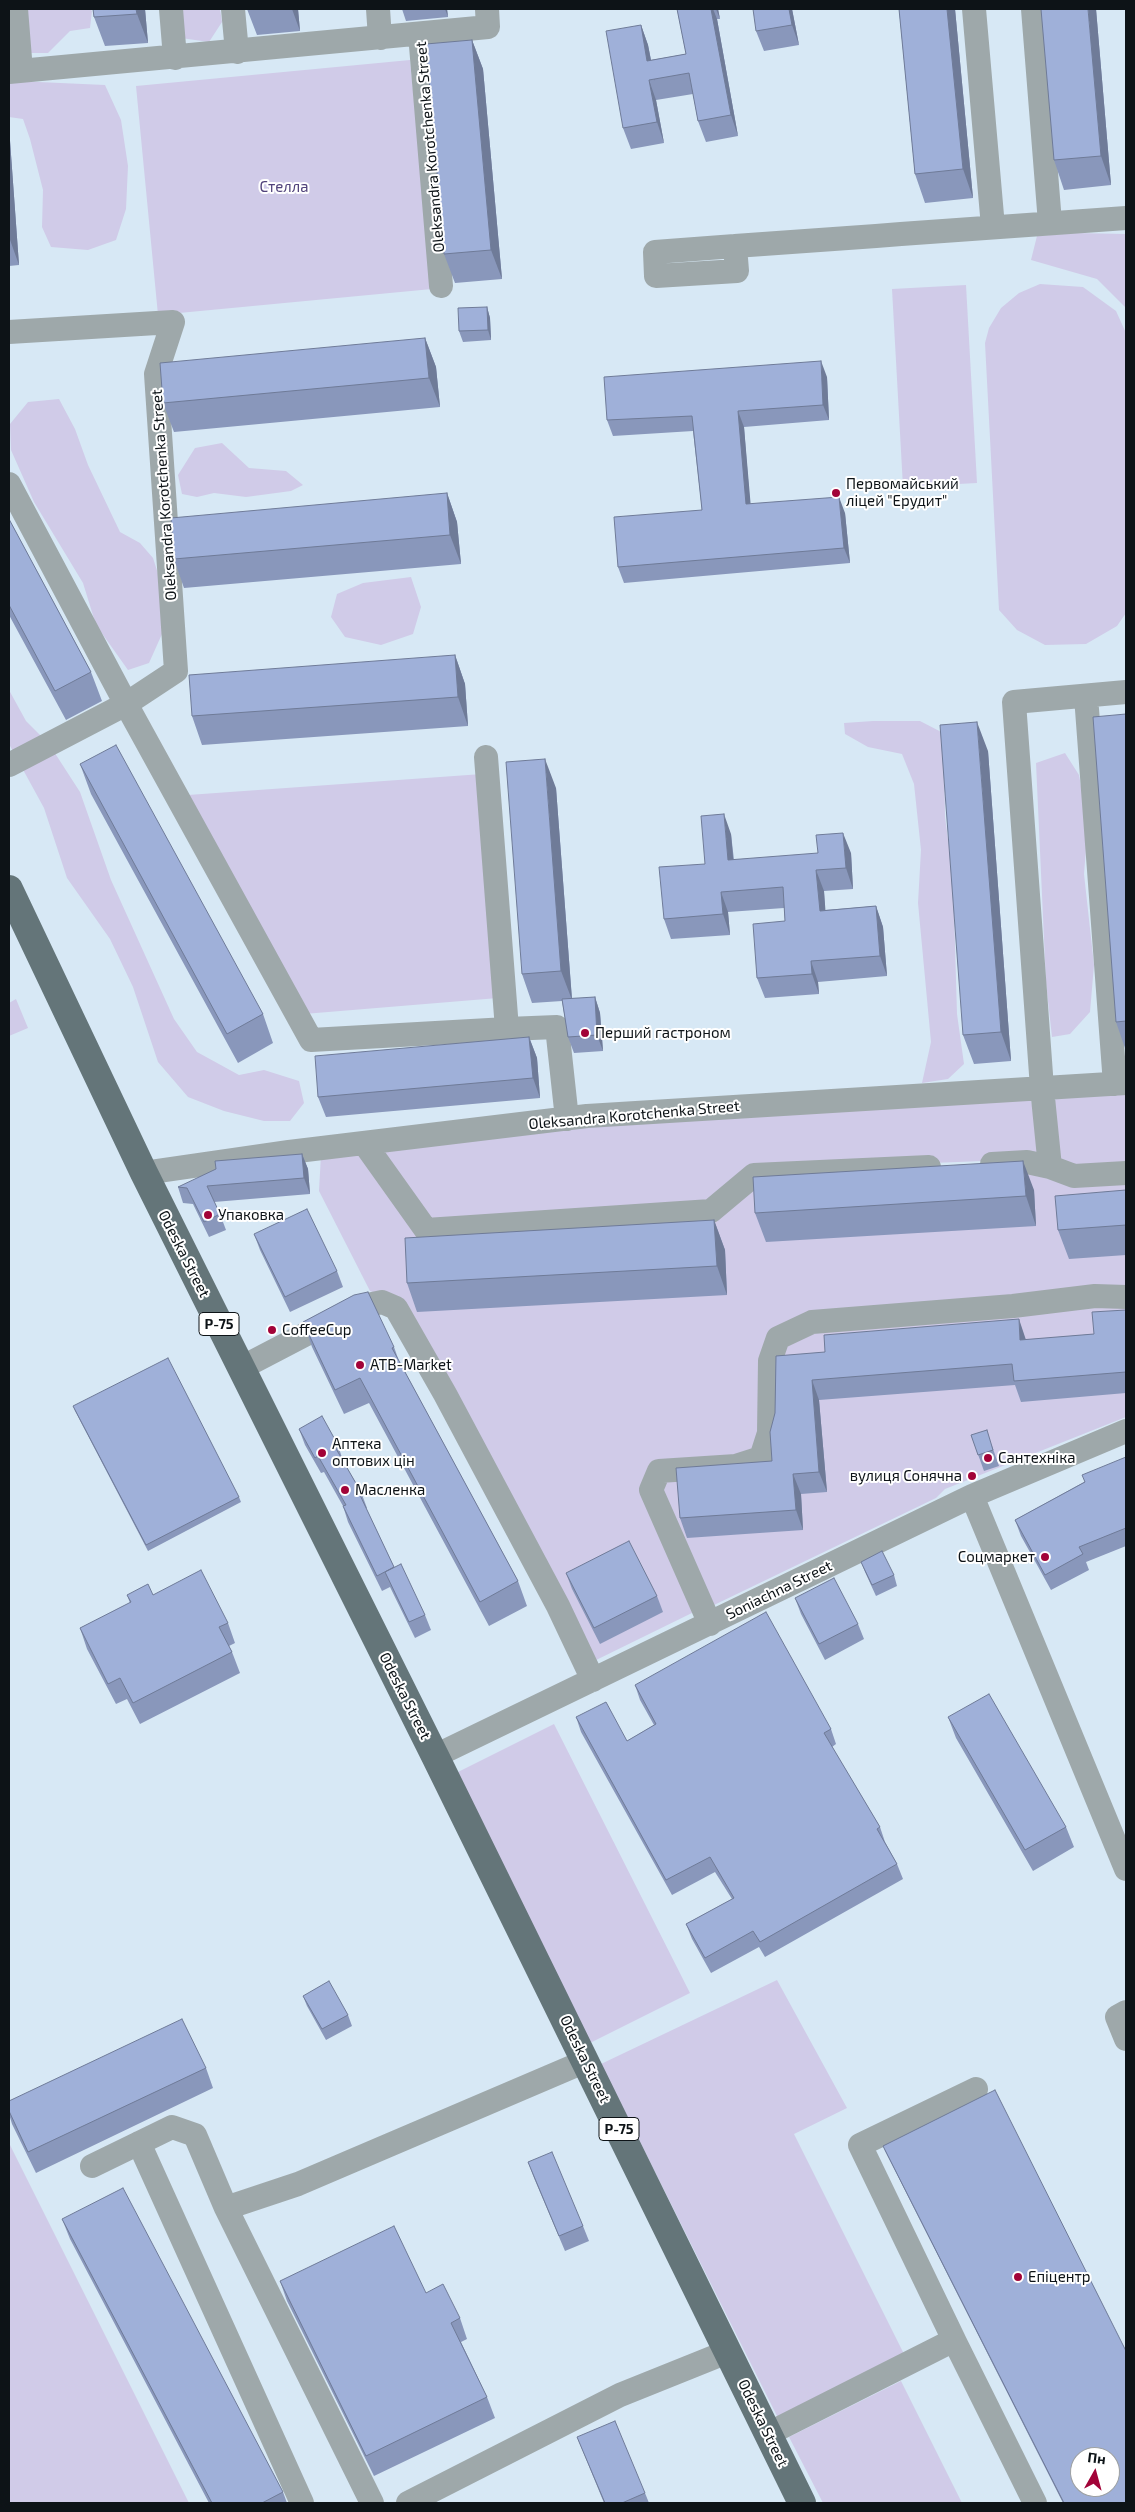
<!DOCTYPE html>
<meta charset="utf-8">
<style>
body{margin:0}
#map{position:relative;width:1135px;height:2512px;overflow:hidden;background:#d7e8f5;font-family:"Exo 2",sans-serif}
canvas{display:block}
.frame{position:absolute;inset:0;border:10px solid #0d1317;pointer-events:none}
.north{position:absolute;left:1070px;top:2447px;width:50px;height:50px;box-sizing:border-box;background:#fff;border:1px solid #9ea1a2;border-radius:50%;rotate:7deg;font-size:14px;font-weight:700;line-height:20px;text-align:center;color:#0d1317}
.north::after{content:'';display:block;margin:auto;width:18px;height:22px;background:#a20338;clip-path:polygon(50% 0,100% 100%,50% 72%,0 100%)}
</style>
<div id="map">
<canvas width="1135" height="2512"></canvas>
<div class="frame"></div>
<div class="north">Пн</div>
</div>
<script>
const ctx = document.querySelector('canvas').getContext('2d');
ctx.lineJoin = 'round';
function fillPath(path, color) { ctx.fillStyle = color; ctx.fill(path, 'evenodd'); }
const shape = rows => new Path2D(rows.map(r => 'M' + r).join(''));
function stroke(path, color, width, dash) { ctx.strokeStyle = color; ctx.lineWidth = width; ctx.lineCap = dash ? 'butt' : 'round'; ctx.setLineDash(dash || []); ctx.stroke(path); }
function write(font, color, halo, rows, align = 'center') {
  ctx.font = font + ' "Exo 2",sans-serif'; ctx.lineWidth = 4; ctx.setLineDash([]); ctx.textBaseline = 'middle'; ctx.strokeStyle = halo; ctx.fillStyle = color; for (const [text, x, y, turn = 0] of rows) {
    ctx.save(); ctx.translate(x, y); ctx.rotate((+turn || 0) * Math.PI / 180); ctx.textAlign = isNaN(turn) ? turn : align; if (halo) ctx.strokeText(text, 0, 0); ctx.fillText(text, 0, 0); ctx.restore();
  }
}
fillPath(shape([
 [24,9,90,9,92,11,90,28,70,31,48,53,31,53],
 [176,9,220,9,222,22,209,42,181,38],
 [410,60,432,289,158,315,136,86],
 [16,81,105,85,121,120,128,166,126,209,116,240,88,250,51,247,42,227,43,190,30,139,23,119,9,117,9,82],
 [1075,233,1126,234,1126,308,1097,279,1031,260,1037,236],
 [1040,284,1083,287,1116,311,1126,333,1126,613,1117,626,1086,644,1045,645,1017,630,999,610,985,343,989,328,1001,308,1019,293],
 [966,285,977,483,903,487,892,289],
 [59,399,75,429,88,465,120,532,140,543,153,558,161,583,162,634,149,663,128,670,96,625,83,583,34,502,11,450,10,424,28,402],
 [222,443,249,468,286,471,303,485,291,491,246,497,214,493,197,497,182,494,178,475,195,448],
 [411,577,421,607,413,634,381,645,345,637,331,617,337,594,363,583],
 [9,690,26,721,49,744,80,792,111,880,174,1019,197,1052,239,1075,264,1070,299,1081,304,1103,290,1121,264,1121,224,1111,188,1097,158,1062,133,987,110,939,67,878,44,808,9,744],
 [873,721,920,721,949,736,944,753,945,817,953,876,957,1014,964,1064,948,1079,922,1083,931,1042,918,903,921,850,914,784,902,754,868,747,845,734,844,723],
 [1065,753,1079,775,1088,824,1084,874,1094,965,1090,1012,1070,1034,1052,1037,1046,983,1036,763],
 [482,774,498,998,304,1014,188,795],
 [16,999,28,1028,9,1036,9,1003],
 [1126,1091,1126,1167,1056,1163,1051,1105,1059,1095],
 [1031,1100,1040,1152,1034,1159,754,1170,719,1199,429,1223,381,1156,384,1147,570,1124],
 [362,1151,423,1233,677,1218,754,1181,1006,1170,1126,1180,1126,1293,778,1338,757,1454,658,1466,645,1493,696,1611,590,1663,397,1302,370,1291,319,1191,321,1155],
 [1126,1303,1126,1417,945,1489,936,1498,712,1606,658,1488,665,1476,764,1463,784,1343,817,1329],
 [554,1724,690,1993,590,2043,454,1774],
 [777,1980,847,2108,794,2134,904,2354,779,2420,601,2064],
 [9,2143,189,2503,9,2503],
 [901,2381,962,2503,823,2503,789,2437]
]), '#d0cbe8');
stroke(shape([
 [16,9,21,71],
 [171,9,175,58],
 [233,9,237,52],
 [378,9,380,38],
 [974,9,993,227],
 [1033,9,1050,223],
 [420,34,441,286],
 [9,72,488,27,487,9],
 [735,246,737,271,656,276,655,252,735,246,876,236,901,234,1126,218],
 [9,332,173,322,156,374,176,671,126,704,9,765],
 [9,484,126,704,311,1040,507,1029],
 [1086,696,1115,1084],
 [486,757,507,1029,557,1027,567,1119],
 [364,1143,426,1230,711,1211,754,1175,929,1167],
 [992,1164,1027,1162,1050,1167,1074,1176,1126,1173],
 [1050,1167,1042,1088,1014,702,1126,692],
 [144,1173,289,1152,587,1116,1126,1083],
 [241,1368,358,1307,382,1302,396,1308,445,1394,558,1606,593,1680],
 [972,1496,1126,1869],
 [710,1624,651,1490,659,1471,736,1466,761,1458,769,1433,770,1361,778,1338,812,1322,1013,1306,1095,1296,1126,1297],
 [435,1756,972,1496,1126,1431],
 [1126,2012,1117,2017,1126,2039],
 [139,2143,302,2503],
 [92,2166,172,2127,195,2135,226,2208,372,2503],
 [226,2208,298,2184,586,2061],
 [954,2340,860,2145,976,2089],
 [768,2434,954,2340,1035,2503],
 [408,2503,620,2395,727,2352]
]), '#9ea8aa', 24);
stroke(shape([
 [9,889,144,1173,435,1756,802,2503]
]), '#647579', 28);
fillPath(shape([
 [93,9,145,9,148,43,105,46,94,17],
 [247,9,298,9,300,31,257,35],
 [402,9,447,9,448,17,406,21],
 [677,9,718,9,720,19,717,19,738,136,706,142,698,121,693,94,656,100,664,143,631,149,623,128,641,25,648,45,651,60,686,54],
 [792,9,799,45,764,51,756,31],
 [899,9,955,9,973,198,925,203,915,174],
 [1096,9,1111,185,1064,190,1054,160],
 [472,40,483,69,502,279,455,283,444,254],
 [9,127,19,265,9,266],
 [487,307,490,318,491,340,463,342,459,331],
 [425,338,436,367,440,407,174,432,163,403],
 [827,377,829,420,744,427,750,504,845,513,850,563,624,583,618,567,702,510,693,431,613,436,607,420],
 [447,493,457,522,461,564,184,588,174,559],
 [9,519,91,672,102,701,66,720,9,615],
 [455,655,465,684,468,726,202,745,192,716],
 [1126,714,1126,1051,1116,1022],
 [988,751,1011,1061,974,1064,963,1035],
 [80,764,263,1014,273,1043,238,1063,91,794],
 [556,788,572,999,595,997,600,1013,603,1051,574,1053,568,1037,562,1001,532,1003,522,974],
 [731,834,734,860,851,853,853,889,824,891,825,910,876,906,883,927,887,976,818,982,819,994,765,998,757,978,785,921,784,908,728,912,730,935,671,939,664,919,705,864],
 [529,1037,537,1058,540,1098,326,1117,318,1097],
 [302,1154,308,1169,310,1194,214,1202,220,1214,226,1230,209,1237,193,1204,183,1203,178,1187],
 [1034,1190,1036,1226,766,1242,755,1213],
 [1126,1190,1126,1255,1069,1259,1058,1230],
 [714,1220,725,1250,727,1295,417,1312,407,1283],
 [254,1234,337,1271,343,1287,290,1312,260,1250],
 [1126,1310,1126,1393,1021,1402,1015,1385,819,1400,827,1492,801,1494,803,1530,687,1538,680,1518,772,1461,775,1413,776,1356,1026,1340,1094,1334],
 [303,1322,394,1347,399,1361,518,1581,527,1606,489,1626,369,1403,344,1414,312,1347],
 [73,1406,239,1497,241,1502,148,1551,75,1411],
 [299,1429,338,1445,343,1461,361,1492,367,1508,366,1508,394,1567,425,1615,431,1630,415,1638,390,1587,382,1591,348,1522,343,1506,324,1472,321,1473,305,1445],
 [971,1435,992,1446,999,1466,984,1471],
 [1126,1457,1126,1546,1086,1562,1089,1570,1051,1590,1021,1536,1015,1520,1084,1482],
 [861,1562,894,1575,897,1586,876,1596,865,1572],
 [566,1573,657,1596,663,1612,600,1644,572,1589],
 [127,1595,153,1595,228,1623,235,1643,229,1646,232,1652,240,1673,140,1724,127,1699,116,1704,87,1649,80,1628,130,1603],
 [795,1598,858,1624,864,1639,825,1660,801,1614],
 [635,1685,831,1729,836,1744,832,1747,880,1827,885,1842,897,1864,903,1879,765,1957,759,1947,711,1973,692,1939,686,1924,732,1899,715,1872,672,1895,581,1732,576,1717,627,1741,654,1725,640,1700],
 [948,1717,1066,1827,1074,1847,1033,1871,956,1738],
 [303,1996,348,2015,352,2026,326,2040,307,2006],
 [206,2068,213,2088,36,2173,12,2124,9,2114,9,2101],
 [883,2146,1126,2503,1063,2503,885,2151],
 [528,2162,583,2226,589,2241,565,2251,534,2178],
 [62,2219,283,2492,287,2503,209,2503,70,2239],
 [280,2281,426,2293,460,2318,467,2339,461,2342,487,2397,495,2418,374,2476,287,2301],
 [577,2437,645,2493,649,2503,604,2503]
]), '#8997bb');
fillPath(shape([
 [136,9,145,9,148,43,137,14],
 [292,9,298,9,300,31],
 [445,9,447,9,448,17],
 [711,9,713,9,717,19,738,136,731,115],
 [716,9,718,9,720,19],
 [789,9,792,9,799,45,792,25],
 [947,9,955,9,973,198,963,169],
 [1088,9,1096,9,1111,185,1101,156],
 [641,25,648,45,655,81,647,61],
 [472,40,483,69,502,279,491,250],
 [649,80,656,100,664,143,657,122],
 [9,127,19,265,9,237],
 [487,307,490,318,491,340,488,330],
 [425,338,436,367,440,407,429,378],
 [821,361,827,377,829,420,823,405],
 [738,411,744,427,752,520,746,504],
 [447,493,457,522,461,564,450,535],
 [839,497,845,513,850,563,844,548],
 [455,655,465,684,468,726,458,697],
 [977,722,988,751,1011,1061,1001,1032],
 [545,759,556,788,572,1000,561,971],
 [724,814,731,834,735,880,728,860],
 [843,833,851,853,853,889,846,868],
 [816,870,824,891,827,931,820,911],
 [721,892,728,912,730,935,723,914],
 [876,906,883,927,887,976,880,956],
 [811,961,818,982,819,994,812,974],
 [595,997,600,1013,603,1051,597,1035],
 [529,1037,537,1058,540,1098,533,1078],
 [302,1154,308,1169,310,1194,304,1178],
 [1023,1161,1034,1190,1036,1226,1026,1196],
 [714,1220,725,1250,727,1295,717,1266],
 [1019,1319,1026,1340,1020,1340],
 [812,1380,819,1400,827,1492,819,1472],
 [793,1474,801,1494,803,1530,796,1510]
]), '#6f7b98');
const building = shape([
 [93,9,136,9,137,14,94,17,93,9],
 [677,9,711,9,731,115,698,121,689,73,649,80,657,122,623,128,606,31,641,25,647,61,686,54,677,9],
 [753,9,789,9,792,25,756,31,753,9],
 [899,9,947,9,963,169,915,174,899,9],
 [1041,9,1088,9,1101,156,1054,160,1041,9],
 [472,40,491,250,444,254,426,44,472,40],
 [487,307,488,330,459,331,458,308,487,307],
 [425,338,429,378,163,403,160,363,425,338],
 [821,361,823,405,738,411,746,504,839,497,844,548,618,567,614,517,702,510,692,416,607,420,604,377,821,361],
 [447,493,450,535,174,559,171,518,447,493],
 [9,519,91,672,55,691,9,605,9,519],
 [455,655,458,697,192,716,189,675,455,655],
 [1126,714,1126,1021,1116,1022,1093,717,1126,714],
 [977,722,1001,1032,963,1035,940,725,977,722],
 [116,745,263,1014,227,1034,80,764,116,745],
 [545,759,561,971,522,974,506,762,545,759],
 [724,814,728,860,818,853,816,835,843,833,846,868,816,870,820,911,876,906,880,956,811,961,812,974,757,978,753,924,785,921,783,887,721,892,723,914,664,919,659,867,705,864,701,816,724,814],
 [595,997,597,1035,568,1037,562,999,595,997],
 [529,1037,533,1078,318,1097,315,1056,529,1037],
 [302,1154,304,1178,207,1186,220,1214,204,1222,187,1188,178,1187,216,1169,215,1161,302,1154],
 [1023,1161,1026,1196,755,1213,753,1177,1023,1161],
 [1126,1190,1126,1225,1058,1230,1055,1196,1126,1190],
 [307,1209,337,1271,285,1297,254,1234,307,1209],
 [714,1220,717,1266,407,1283,405,1238,714,1220],
 [368,1292,394,1347,392,1348,518,1581,480,1602,360,1378,335,1390,303,1322,354,1295,368,1292],
 [1126,1310,1126,1372,1014,1381,1012,1364,812,1380,819,1472,793,1474,796,1510,680,1518,676,1468,772,1461,770,1432,775,1413,776,1356,825,1352,824,1335,1019,1319,1020,1340,1094,1334,1092,1312,1126,1310],
 [168,1358,239,1497,146,1545,73,1406,168,1358],
 [322,1416,338,1445,335,1447,361,1492,359,1493,394,1567,377,1576,343,1506,346,1505,318,1456,315,1458,299,1429,322,1416],
 [987,1430,993,1450,978,1455,971,1435,987,1430],
 [1126,1457,1126,1528,1079,1547,1083,1554,1045,1575,1015,1520,1085,1482,1082,1475,1126,1457],
 [629,1541,657,1596,594,1628,566,1573,629,1541],
 [882,1551,894,1575,872,1585,861,1562,882,1551],
 [401,1564,425,1615,409,1622,385,1572,401,1564],
 [201,1570,228,1623,219,1627,232,1652,133,1703,120,1678,108,1684,80,1628,131,1602,127,1595,148,1584,153,1595,201,1570],
 [834,1578,858,1624,819,1644,795,1598,834,1578],
 [766,1612,831,1729,824,1733,880,1827,877,1829,897,1864,760,1942,753,1931,705,1958,686,1924,734,1898,710,1857,666,1880,576,1717,606,1702,627,1741,656,1724,635,1685,766,1612],
 [989,1694,1066,1827,1025,1850,948,1717,989,1694],
 [329,1981,348,2015,322,2029,303,1996,329,1981],
 [182,2019,206,2068,28,2152,9,2111,9,2101,182,2019],
 [995,2090,1126,2351,1126,2503,1064,2503,883,2146,995,2090],
 [1080,2457,1110,2457,1110,2487,1080,2487,1080,2457],
 [552,2152,583,2226,559,2236,528,2162,552,2152],
 [123,2188,283,2492,262,2503,212,2503,62,2219,123,2188],
 [394,2226,426,2293,443,2284,460,2318,451,2323,487,2397,366,2456,280,2281,394,2226],
 [615,2421,645,2493,622,2503,605,2503,577,2437,615,2421]
]);
fillPath(building, '#9fb0d9');
stroke(building, '#6f7b98', 1);
for (const [x, y, r, color] of [
 [836,493,5,"#a20338"],
 [585,1033,5,"#a20338"],
 [208,1215,5,"#a20338"],
 [272,1330,5,"#a20338"],
 [360,1365,5,"#a20338"],
 [322,1453,5,"#a20338"],
 [988,1458,5,"#a20338"],
 [972,1476,5,"#a20338"],
 [345,1490,5,"#a20338"],
 [1045,1557,5,"#a20338"],
 [1018,2277,5,"#a20338"]
]) { const dot = new Path2D(); dot.arc(x, y, r, 0, 2 * Math.PI); ctx.fillStyle = color; ctx.fill(dot); stroke(dot, '#fff', 2); }
for (const [x, y, w] of [
 [219,1324,40],
 [619,2129,40]
]) { const box = new Path2D(); box.roundRect(x - w / 2, y - 11.5, w, 23, 4); ctx.fillStyle = '#fff'; ctx.fill(box); stroke(box, '#0d1317', 1); }
write('bold 14px', '#0d1317', null, [
 ["Р-75",219,1324],
 ["Р-75",619,2129]
]);
write('15px', '#0d1317', '#fff', [
 ["Oleksandra Korotchenka Street",430,147,-95],
 ["Oleksandra Korotchenka Street",164,495,-94],
 ["Oleksandra Korotchenka Street",634,1115,-5],
 ["Odeska Street",184,1254,63],
 ["Soniachna Street",779,1590,-26],
 ["Odeska Street",405,1696,63],
 ["Odeska Street",585,2059,64],
 ["Odeska Street",763,2423,64]
]);
write('15px', '#51437b', '#fff', [
 ["Стелла",284,187]
]);
write('15px', '#0d1317', '#fff', [
 ["Первомайський",846,484],
 ["ліцей \"Ерудит\"",846,501],
 ["Перший гастроном",595,1033],
 ["Упаковка",218,1215],
 ["CoffeeCup",282,1330],
 ["ATB-Market",370,1365],
 ["Аптека",332,1444],
 ["оптових цін",332,1461],
 ["Сантехніка",998,1458],
 ["вулиця Сонячна",962,1476,"right"],
 ["Масленка",355,1490],
 ["Соцмаркет",1035,1557,"right"],
 ["Епіцентр",1028,2277]
], 'left');
</script>
